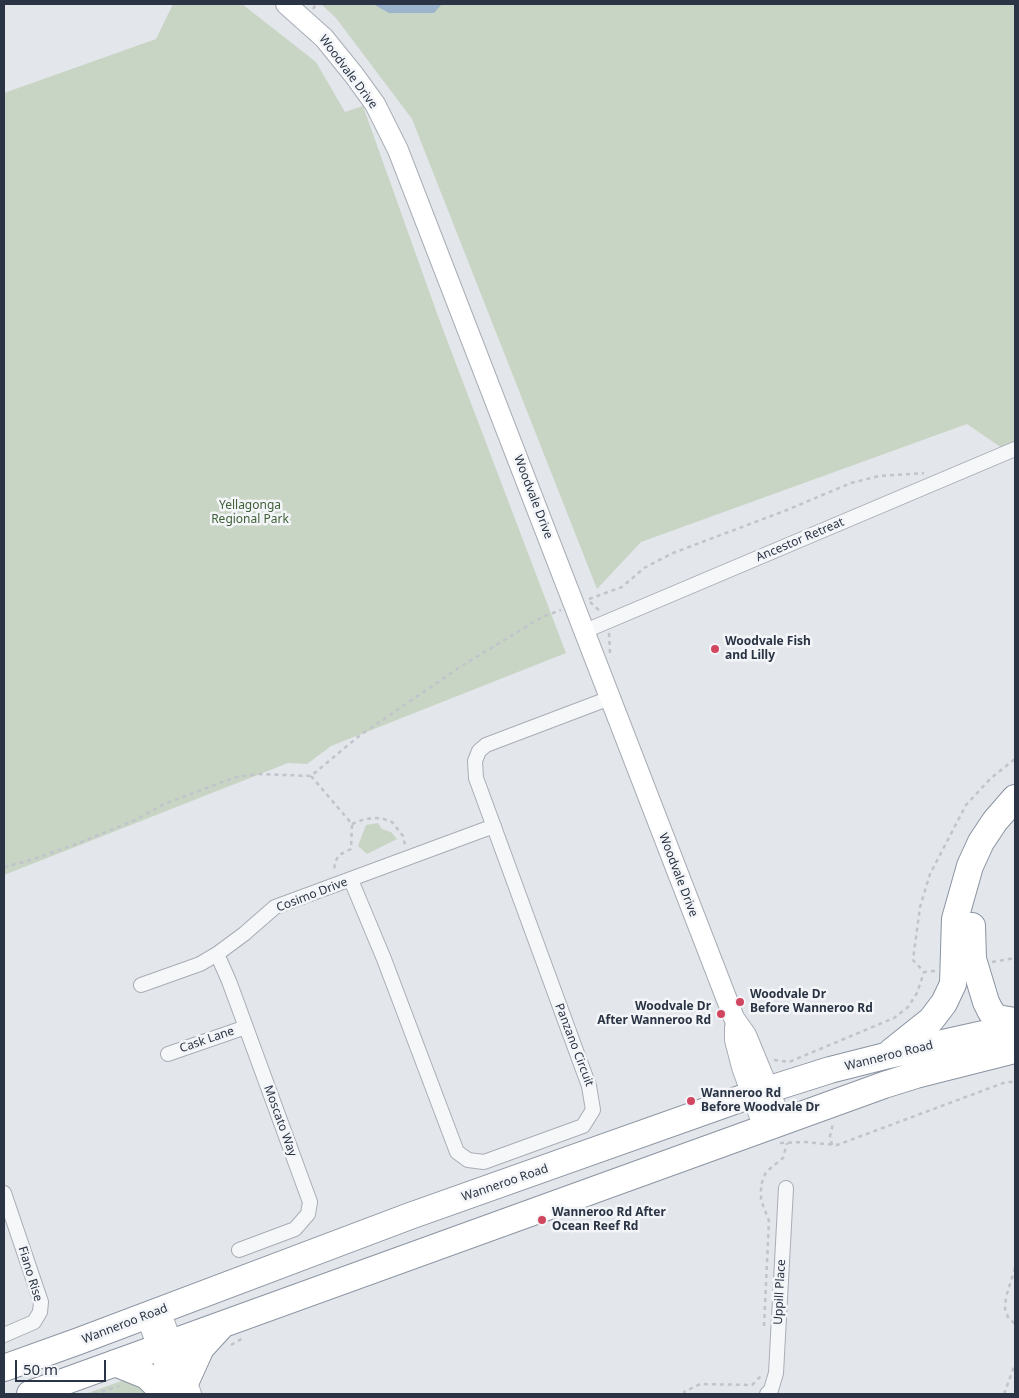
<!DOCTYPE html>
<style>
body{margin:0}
#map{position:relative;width:1019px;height:1398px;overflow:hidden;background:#e3e6eb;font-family:"Noto Sans",sans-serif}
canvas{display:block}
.frame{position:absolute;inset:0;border:5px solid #2a3444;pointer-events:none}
.scale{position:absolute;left:15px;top:1360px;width:91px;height:22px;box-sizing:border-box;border:2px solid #2a3444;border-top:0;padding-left:6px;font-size:15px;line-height:18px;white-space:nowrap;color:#2a3444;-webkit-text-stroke:4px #f3f5f8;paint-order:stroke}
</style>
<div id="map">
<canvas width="1019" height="1398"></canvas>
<div class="frame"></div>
<div class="scale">50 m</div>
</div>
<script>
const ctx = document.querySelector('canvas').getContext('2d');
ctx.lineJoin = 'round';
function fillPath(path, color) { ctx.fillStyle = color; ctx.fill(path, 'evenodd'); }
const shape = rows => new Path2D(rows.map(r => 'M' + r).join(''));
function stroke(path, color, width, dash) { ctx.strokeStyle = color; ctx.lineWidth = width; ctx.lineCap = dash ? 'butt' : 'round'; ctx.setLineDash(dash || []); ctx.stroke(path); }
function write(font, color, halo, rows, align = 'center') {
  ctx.font = font + ' "Noto Sans",sans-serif'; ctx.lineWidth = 5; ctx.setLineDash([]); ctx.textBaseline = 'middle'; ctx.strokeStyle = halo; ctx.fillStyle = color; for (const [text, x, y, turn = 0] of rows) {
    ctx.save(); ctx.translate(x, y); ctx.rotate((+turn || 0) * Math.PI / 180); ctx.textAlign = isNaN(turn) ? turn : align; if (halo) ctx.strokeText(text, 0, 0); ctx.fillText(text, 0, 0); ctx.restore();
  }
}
fillPath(shape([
 [173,4,242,4,316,62,345,112,363,106,439,319,566,653,331,746,307,764,288,763,4,875,4,93,156,39],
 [321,4,1015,4,1015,457,967,424,641,542,597,589,412,119,336,18],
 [378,823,382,829,391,832,397,839,367,854,358,846,366,825],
 [155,1369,164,1394,85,1394]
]), '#c9d5c4');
fillPath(shape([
 [373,4,442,4,434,13,389,13]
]), '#9db5cc');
const street = shape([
 [585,631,1015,449],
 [351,880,384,959,457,1152,468,1160,484,1162,583,1126,593,1110,589,1086,476,778,475,761,479,751,486,745,610,698],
 [217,954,229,981,310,1202,308,1214,295,1229,239,1250],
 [141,985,200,964,217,954,244,934,275,907,494,826],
 [168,1054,246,1027],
 [4,1193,41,1302,40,1312,34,1322,4,1335],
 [767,1394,771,1390,776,1373,786,1188]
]);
const secondary = shape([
 [286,4,324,38,354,75,375,104,398,150,734,1018,746,1035,782,1122],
 [735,1027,735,1040,742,1067,764,1128],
 [160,1311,191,1394],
 [146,1316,176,1394]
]);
const highway = shape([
 [972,926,973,959,986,1002,991,1012,997,1018,1015,1021],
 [891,1052,931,1020,944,1003,953,984,955,919,970,866,981,842,995,821,1015,798],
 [115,1363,147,1376,165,1394],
 [4,1368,79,1341,410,1216,751,1095,830,1070,889,1055,1015,1027],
 [186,1381,201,1348,222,1325],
 [30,1394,884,1085,916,1075,1015,1050]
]);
stroke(street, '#a8adb6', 16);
stroke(secondary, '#a8adb6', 22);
stroke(highway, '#8a94a2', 28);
stroke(shape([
 [313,9,316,4],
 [589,599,622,587,644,568,673,553,787,510,851,483,879,476,924,473],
 [590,602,601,612],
 [609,633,610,653],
 [311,776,352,824,351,849,339,855,335,862,334,872],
 [352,824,365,819,381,818,392,822,403,836,405,845],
 [4,867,31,860,79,843,135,820,164,804,236,777,259,774,311,776,359,736,463,665,542,617,561,610],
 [992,962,1015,958],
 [935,971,924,972,913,960,920,907,930,874,966,805,991,778,1015,759],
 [774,1060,789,1062,894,1018,908,1007,917,993,924,972],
 [780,1143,805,1142,837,1145,1006,1082,1015,1082],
 [832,1145,830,1136,833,1124],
 [1015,1268,1006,1297,1005,1309,1008,1317,1015,1324],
 [764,1326,769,1221,761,1200,761,1185,766,1172,783,1158,787,1143],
 [231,1345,243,1338],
 [94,1394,119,1386],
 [685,1394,684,1392,700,1384,752,1385,761,1376],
 [1004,1394,1015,1364]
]), '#c1c4ca', 2.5, [4, 4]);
stroke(street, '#f6f7f9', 14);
stroke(secondary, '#fff', 20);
stroke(highway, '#fff', 26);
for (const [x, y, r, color] of [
 [715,649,5,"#d1465f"],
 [740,1002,5,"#d1465f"],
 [721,1014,5,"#d1465f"],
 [691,1101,5,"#d1465f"],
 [542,1220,5,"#d1465f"]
]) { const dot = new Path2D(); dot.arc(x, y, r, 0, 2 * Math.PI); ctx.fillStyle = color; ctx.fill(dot); stroke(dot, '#f3f5f8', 2); }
write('12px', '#2a3444', '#f3f5f8', [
 ["Woodvale Drive",348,72,53],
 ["Woodvale Drive",533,497,69],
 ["Ancestor Retreat",800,540,-23],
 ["Woodvale Drive",678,875,69],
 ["Cosimo Drive",312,895,-21],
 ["Cask Lane",207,1040,-19],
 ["Panzano Circuit",574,1045,69],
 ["Wanneroo Road",889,1056,-14],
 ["Moscato Way",280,1121,70],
 ["Wanneroo Road",505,1183,-19],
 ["Fiano Rise",30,1274,73],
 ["Uppill Place",780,1292,-87],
 ["Wanneroo Road",125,1324,-21]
]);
write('12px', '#406037', '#f3f5f8', [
 ["Yellagonga",250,506],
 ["Regional Park",250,520]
]);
write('bold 12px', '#2a3444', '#f3f5f8', [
 ["Woodvale Fish",725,642],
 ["and Lilly",725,656],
 ["Woodvale Dr",750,995],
 ["Before Wanneroo Rd",750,1009],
 ["Woodvale Dr",711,1007,"right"],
 ["After Wanneroo Rd",711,1021,"right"],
 ["Wanneroo Rd",701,1094],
 ["Before Woodvale Dr",701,1108],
 ["Wanneroo Rd After",552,1213],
 ["Ocean Reef Rd",552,1227]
], 'left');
</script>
